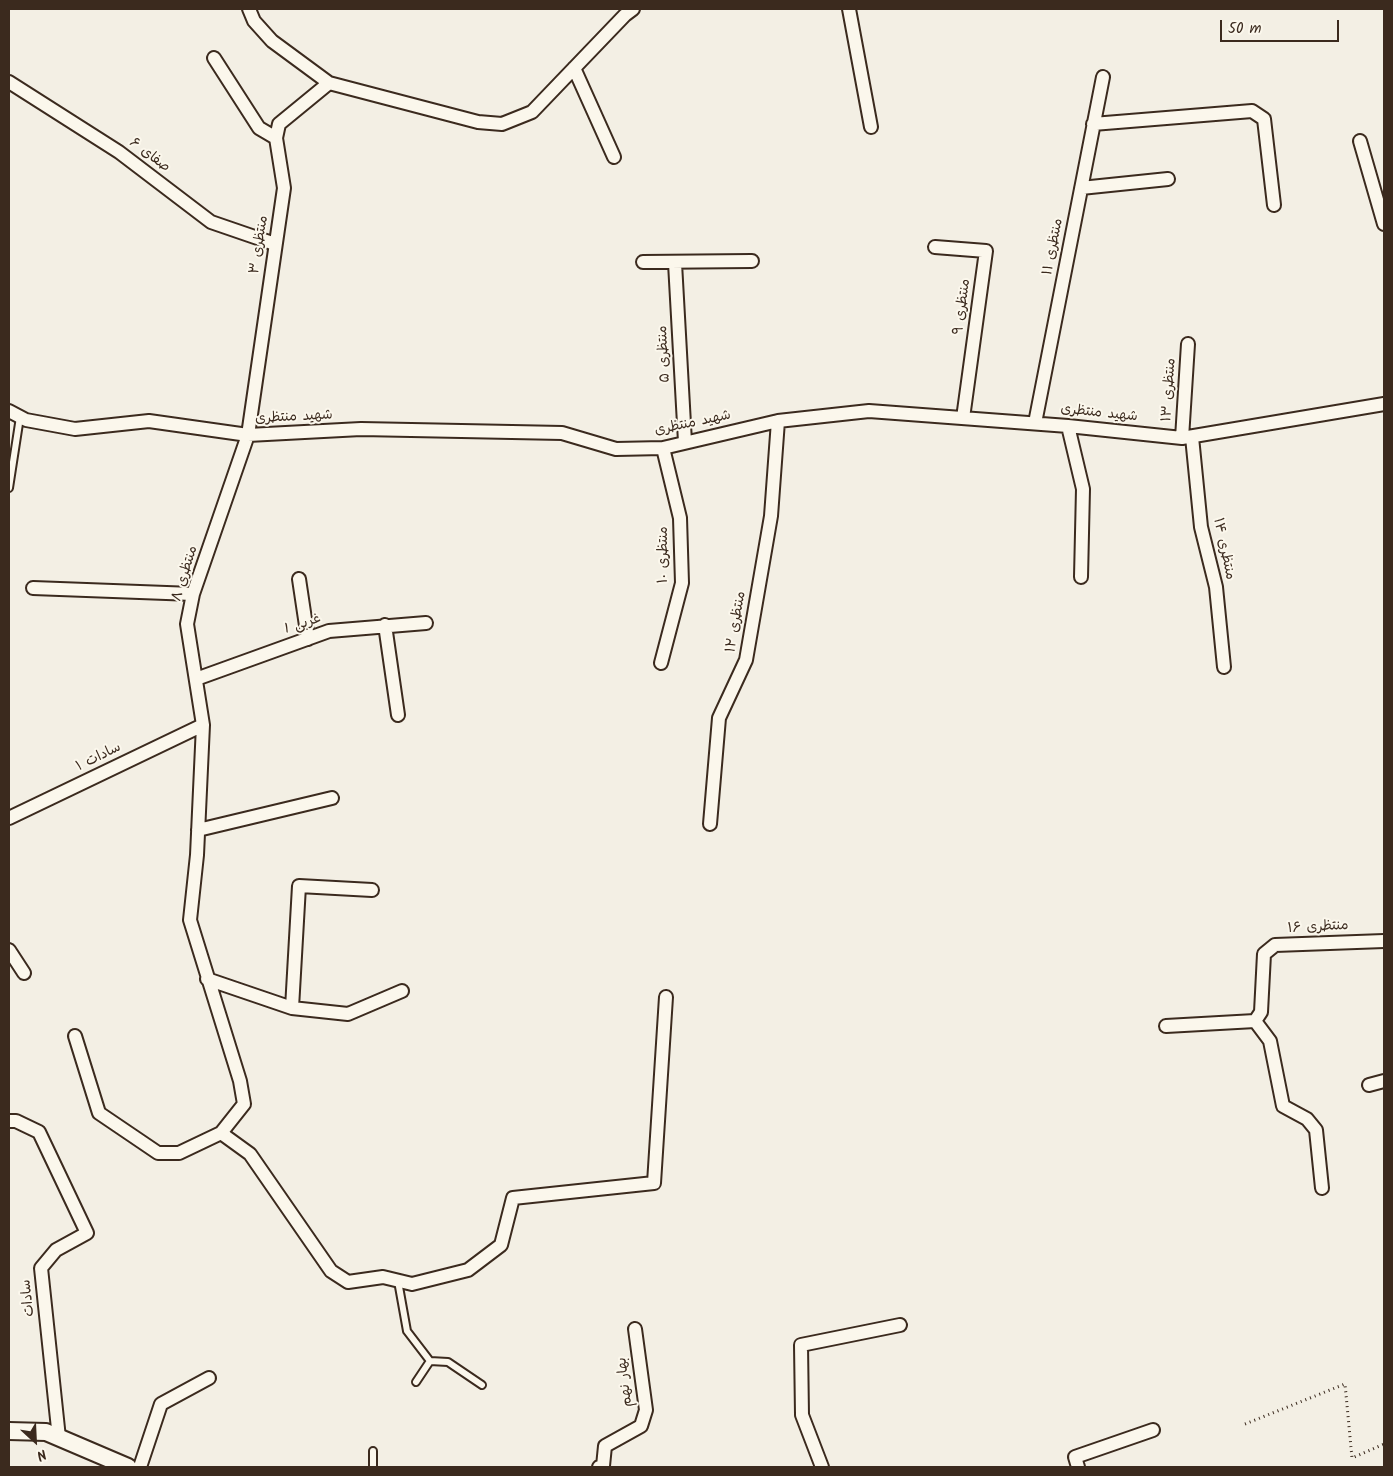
<!DOCTYPE html>
<meta charset="utf-8">
<style>
body{margin:0}
#map{position:relative;width:1393px;height:1476px;overflow:hidden;background:#f3efe4;font-family:Kalam,sans-serif}
canvas{display:block}
.frame{position:absolute;inset:0;border:10px solid #3b2a1e;pointer-events:none}
.north{position:absolute;left:10px;top:1416px;width:50px;height:50px;-webkit-text-stroke:4px #fbf7ec;paint-order:stroke;rotate:155deg;font-size:14px;font-weight:700;line-height:20px;text-align:center;color:#3b2a1e}
.north::after{content:'';display:block;margin:auto;width:18px;height:22px;background:#3b2a1e;clip-path:polygon(50% 0,100% 100%,50% 72%,0 100%)}
.scale{position:absolute;left:1220px;top:20px;width:119px;height:22px;box-sizing:border-box;border:2px solid #3b2a1e;border-top:0;padding-left:6px;font-size:15px;line-height:18px;white-space:nowrap;color:#3b2a1e;-webkit-text-stroke:4px #fbf7ec;paint-order:stroke}
</style>
<div id="map">
<canvas width="1393" height="1476"></canvas>
<div class="frame"></div>
<div class="north">N</div>
<div class="scale">50 m</div>
</div>
<script>
const ctx = document.querySelector('canvas').getContext('2d');
ctx.lineJoin = 'round';
const shape = rows => new Path2D(rows.map(r => 'M' + r).join(''));
function stroke(path, color, width, dash) { ctx.strokeStyle = color; ctx.lineWidth = width; ctx.lineCap = dash ? 'butt' : 'round'; ctx.setLineDash(dash || []); ctx.stroke(path); }
function write(font, color, halo, rows, align = 'center') {
  ctx.font = font + ' Kalam,"Playpen Sans Arabic",sans-serif'; ctx.lineWidth = 4; ctx.setLineDash([]); ctx.textBaseline = 'middle'; ctx.strokeStyle = halo; ctx.fillStyle = color; for (const [text, x, y, turn = 0] of rows) {
    ctx.save(); ctx.translate(x, y); ctx.rotate((+turn || 0) * Math.PI / 180); ctx.textAlign = isNaN(turn) ? turn : align; if (halo) ctx.strokeText(text, 0, 0); ctx.fillText(text, 0, 0); ctx.restore();
  }
}
const service = shape([
 [9,488,20,417],
 [398,1281,407,1331,430,1361,416,1382],
 [430,1361,448,1362,482,1385],
 [373,1467,373,1451]
]);
const minor = shape([
 [249,9,254,21,272,41,329,83,478,122,502,124,532,112,625,15,633,9],
 [849,9,871,127],
 [214,58,259,128,276,138],
 [574,68,614,157],
 [9,82,119,152,211,222,275,244],
 [1093,124,1252,111,1264,119,1274,205],
 [1360,141,1384,224],
 [1081,188,1168,179],
 [935,247,986,251,963,418],
 [643,262,752,261],
 [675,263,685,442],
 [9,411,26,420,75,429,149,421,248,435,361,429,562,433,616,449,663,448,778,421,869,411,1068,426,1182,438,1384,404],
 [1035,423,1103,77],
 [1068,426,1083,489,1081,577],
 [1192,437,1201,527,1216,587,1224,667],
 [1182,438,1188,344],
 [299,579,308,639],
 [33,588,193,594],
 [385,625,398,715],
 [661,663,682,583,680,518,663,448],
 [196,679,329,631,426,623],
 [9,818,203,725],
 [710,824,719,718,746,660,771,516,778,421],
 [198,830,332,798],
 [9,950,24,973],
 [207,979,292,1008,348,1014,402,991],
 [292,1008,299,886,372,890],
 [1255,1021,1270,1041,1283,1106,1307,1119,1316,1130,1322,1188],
 [1166,1026,1255,1021,1261,1012,1264,954,1275,945,1384,941],
 [75,1036,99,1113,158,1153,179,1153,221,1133,244,1104,240,1081,190,920,197,855,203,725,187,624,193,594,248,435,284,188,276,138,279,124,329,83],
 [1369,1085,1384,1081],
 [9,1121,16,1121,39,1132,87,1233,56,1250,41,1268,59,1438],
 [221,1133,250,1154,331,1271,348,1282,383,1277,412,1284,468,1270,501,1245,513,1198,654,1183,666,997],
 [140,1467,161,1404,209,1378],
 [599,1467,603,1466,605,1446,641,1426,646,1410,635,1329],
 [822,1467,802,1415,801,1345,900,1325],
 [1078,1467,1075,1457,1153,1430]
]);
const tertiary = shape([
 [9,1431,46,1432,128,1467]
]);
stroke(service, '#3b2a1e', 10);
stroke(minor, '#3b2a1e', 16);
stroke(tertiary, '#3b2a1e', 20);
stroke(shape([
 [1245,1424,1345,1384,1352,1458,1384,1444]
]), '#3b2a1e', 3, [1, 4]);
stroke(service, '#fbf7ec', 6);
stroke(minor, '#fbf7ec', 12);
stroke(tertiary, '#fbf7ec', 16);
write('14px', '#3b2a1e', '#fbf7ec', [
 ["صفای ۶",149,156,37],
 ["منتظری ۳",260,245,-81],
 ["منتظری ۱۱",1054,247,-79],
 ["منتظری ۹",963,307,-82],
 ["منتظری ۵",665,354,-93],
 ["منتظری ۱۳",1170,390,-86],
 ["شهید منتظری",1099,414,6],
 ["شهید منتظری",294,418,-3],
 ["شهید منتظری",693,424,-12],
 ["منتظری ۱۴",1223,549,78],
 ["منتظری ۱۰",665,555,-90],
 ["منتظری ۸",186,574,-73],
 ["منتظری ۱۲",737,622,-80],
 ["غربی 1",303,625,-19],
 ["سادات ۱",99,758,-26],
 ["منتظری ۱۶",1318,928,-3],
 ["سادات",29,1298,-96],
 ["بهار نهم",626,1382,-97]
]);
</script>
